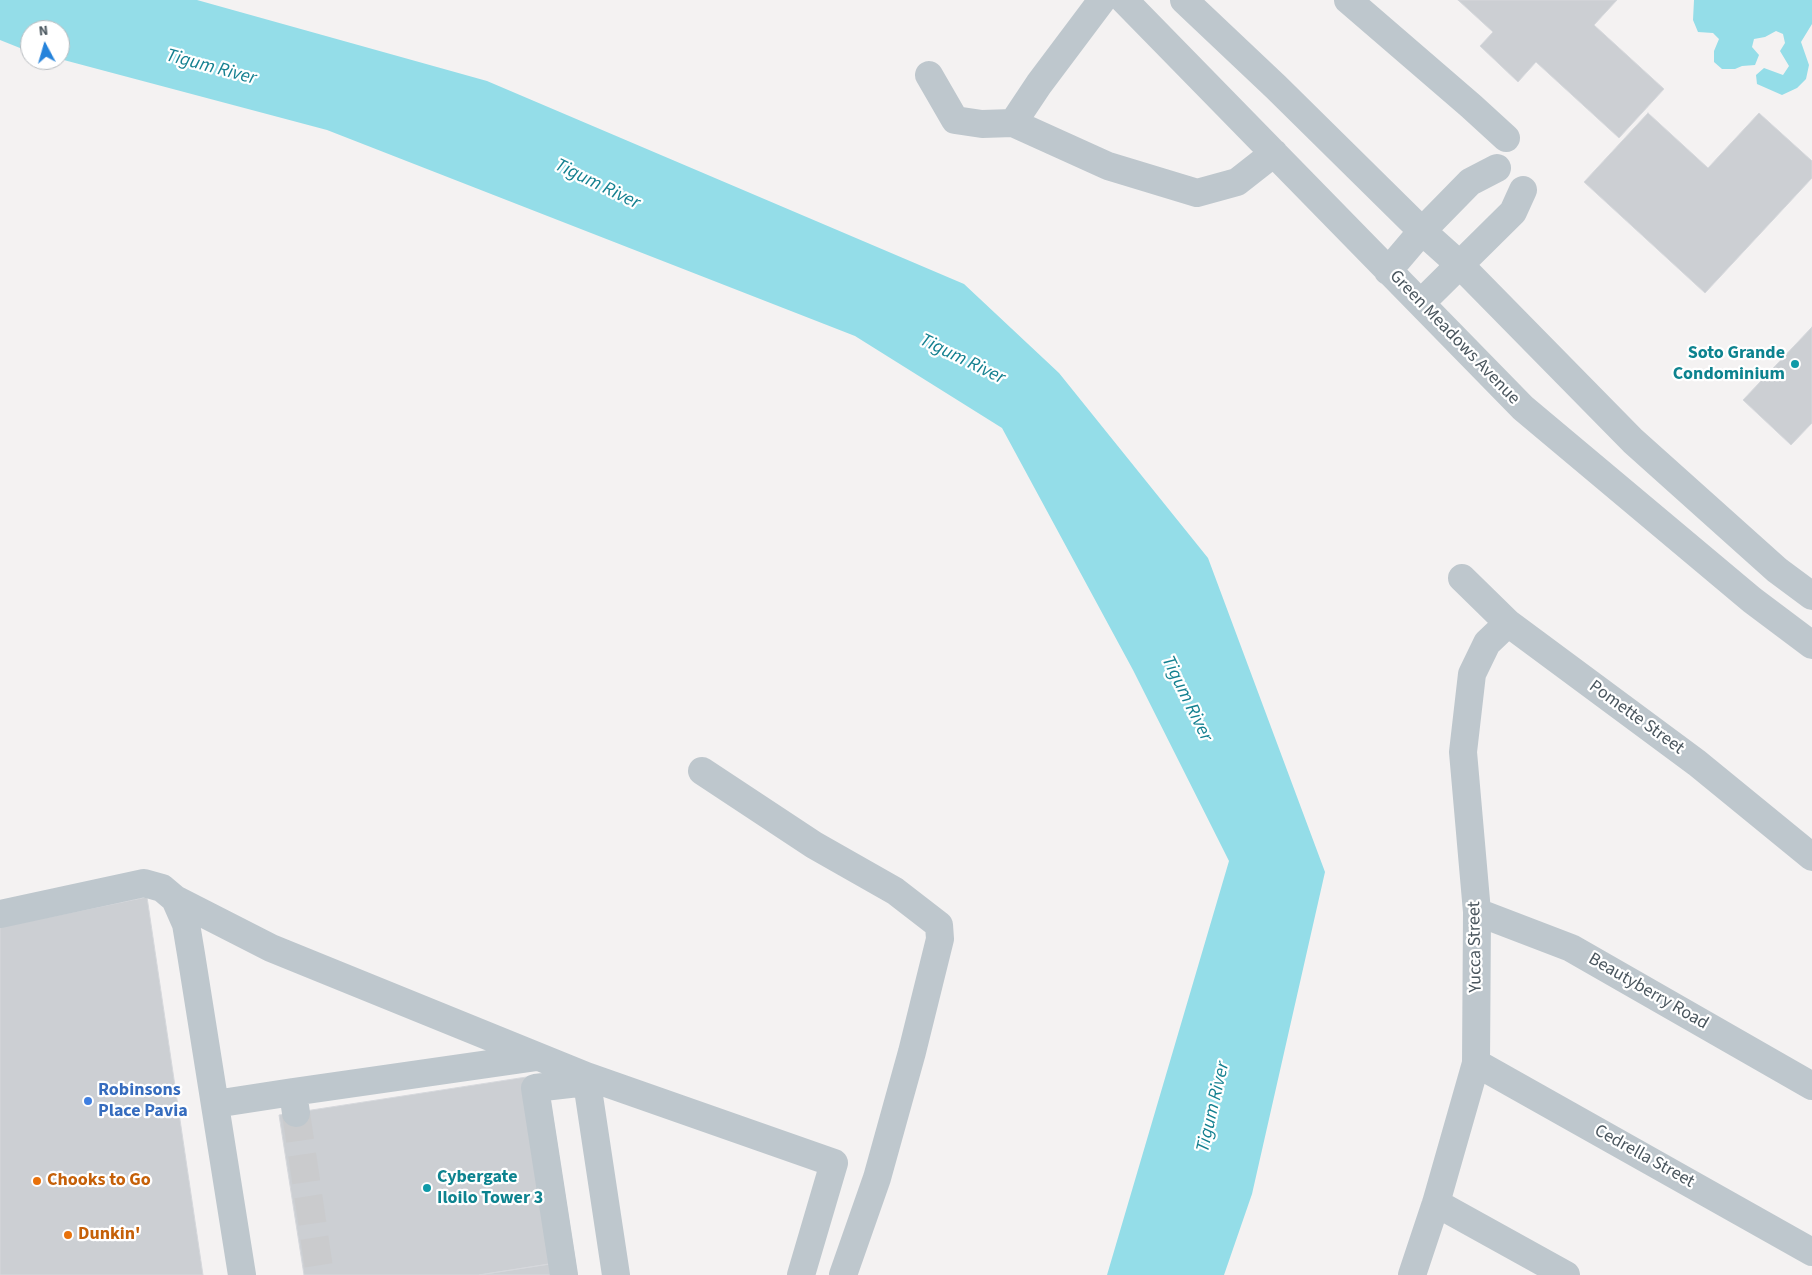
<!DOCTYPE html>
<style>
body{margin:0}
#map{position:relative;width:1812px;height:1275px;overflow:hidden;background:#f4f2f2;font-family:"Source Sans 3",sans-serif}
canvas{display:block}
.north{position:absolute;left:20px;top:20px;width:50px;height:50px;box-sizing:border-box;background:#fff;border:1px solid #b7bbbf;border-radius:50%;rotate:354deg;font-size:14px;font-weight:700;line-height:20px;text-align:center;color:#4a565e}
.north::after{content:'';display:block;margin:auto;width:18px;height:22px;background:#2583db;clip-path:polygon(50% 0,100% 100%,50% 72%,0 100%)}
</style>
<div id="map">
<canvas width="1812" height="1275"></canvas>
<div class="north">N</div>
</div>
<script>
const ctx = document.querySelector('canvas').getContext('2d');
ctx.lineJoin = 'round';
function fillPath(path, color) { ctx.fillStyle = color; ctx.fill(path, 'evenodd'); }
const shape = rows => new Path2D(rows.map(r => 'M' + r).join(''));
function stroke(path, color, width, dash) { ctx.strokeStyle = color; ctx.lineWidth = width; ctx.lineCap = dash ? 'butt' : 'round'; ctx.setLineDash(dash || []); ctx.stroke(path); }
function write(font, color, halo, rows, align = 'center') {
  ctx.font = font + ' "Source Sans 3",sans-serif'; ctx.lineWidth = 4.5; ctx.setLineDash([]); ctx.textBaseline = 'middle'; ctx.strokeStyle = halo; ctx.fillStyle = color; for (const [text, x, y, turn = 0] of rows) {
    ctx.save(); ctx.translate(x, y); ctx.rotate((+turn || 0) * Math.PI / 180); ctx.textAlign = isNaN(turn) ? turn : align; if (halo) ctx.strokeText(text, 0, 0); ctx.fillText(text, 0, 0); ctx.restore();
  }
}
fillPath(shape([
 [0,0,197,0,487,81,964,284,1059,373,1208,558,1325,872,1252,1194,1224,1275,1107,1275,1229,861,1133,670,1002,428,855,336,327,130,60,59,60,30,30,30,30,52,0,40],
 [1694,0,1812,0,1812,24,1801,42,1809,65,1806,79,1797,88,1782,95,1757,84,1756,75,1764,68,1783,75,1789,66,1780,51,1785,43,1783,34,1776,31,1765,37,1754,39,1752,47,1759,55,1755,65,1742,66,1735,69,1722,69,1714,62,1714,51,1719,39,1713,33,1698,32,1693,20]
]), '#94dde8');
const building = shape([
 [1458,0,1617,0,1594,25,1664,89,1619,138,1536,62,1518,82,1480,46,1493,32,1458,0],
 [1648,113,1708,168,1759,113,1812,161,1812,178,1705,293,1584,182,1648,113],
 [1812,327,1812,423,1791,445,1743,400,1812,327],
 [147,897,203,1275,0,1275,0,927,147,897],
 [546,1074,575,1260,479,1275,304,1275,279,1115,546,1074],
 [575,1260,577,1275,479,1275,575,1260]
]);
fillPath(building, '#cccfd3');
stroke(building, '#d6d8dc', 1);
stroke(shape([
 [296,1113,320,1275]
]), '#cacbcd', 28, [28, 14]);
stroke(shape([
 [1124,0,1523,408,1752,600,1812,645],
 [1184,0,1276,87,1422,231,1460,265,1633,441,1777,570,1812,596],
 [1348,0,1471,106,1506,138],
 [929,75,955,120,982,124,1013,123,1039,84,1102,0],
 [1013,123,1108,166,1197,193,1237,182,1274,153],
 [1388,271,1422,231,1470,182,1497,168],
 [1421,303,1513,212,1523,190],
 [1462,578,1508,623,1697,763,1812,857],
 [702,771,814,845,895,891,939,925,940,939,912,1052,877,1178,843,1275],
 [175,899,271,948,586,1076,616,1275],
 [1477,912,1571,948,1812,1086],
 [0,914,144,883,162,888,175,899,186,924,191,954,242,1275],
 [1476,1063,1812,1252],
 [586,1076,834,1163,801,1275],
 [293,1092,537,1057],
 [215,1104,293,1092,296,1113],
 [1436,1203,1566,1275],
 [564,1275,535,1088,587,1082],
 [1412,1275,1436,1203,1476,1063,1477,912,1463,752,1472,674,1487,643,1508,623]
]), '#bec7cd', 28);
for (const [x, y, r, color] of [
 [1795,364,5,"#0f9aa8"],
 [88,1101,5,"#3f7fe0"],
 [37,1181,5,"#e8710a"],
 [427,1188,5,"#0f9aa8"],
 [68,1235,5,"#e8710a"]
]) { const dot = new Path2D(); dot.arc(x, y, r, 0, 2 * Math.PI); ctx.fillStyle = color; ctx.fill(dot); stroke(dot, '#fff', 2); }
write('18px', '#4a565e', '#fff', [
 ["Green Meadows Avenue",1454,338,46],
 ["Pomette Street",1636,718,36],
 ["Yucca Street",1476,947,-91],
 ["Beautyberry Road",1648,992,30],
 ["Cedrella Street",1644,1157,29]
]);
write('bold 18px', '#0d838f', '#fff', [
 ["Soto Grande",1785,354],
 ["Condominium",1785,375],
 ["Cybergate",437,1178,"left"],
 ["Iloilo Tower 3",437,1199,"left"]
], 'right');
write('bold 18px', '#366cbe', '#fff', [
 ["Robinsons",98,1091],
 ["Place Pavia",98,1112]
], 'left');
write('bold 18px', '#c56008', '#fff', [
 ["Chooks to Go",47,1181],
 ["Dunkin'",78,1235]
], 'left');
write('italic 19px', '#148090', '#fff', [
 ["Tigum River",211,68,15],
 ["Tigum River",597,185,26],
 ["Tigum River",962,360,26],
 ["Tigum River",1186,699,64],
 ["Tigum River",1214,1107,-77]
]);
</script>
